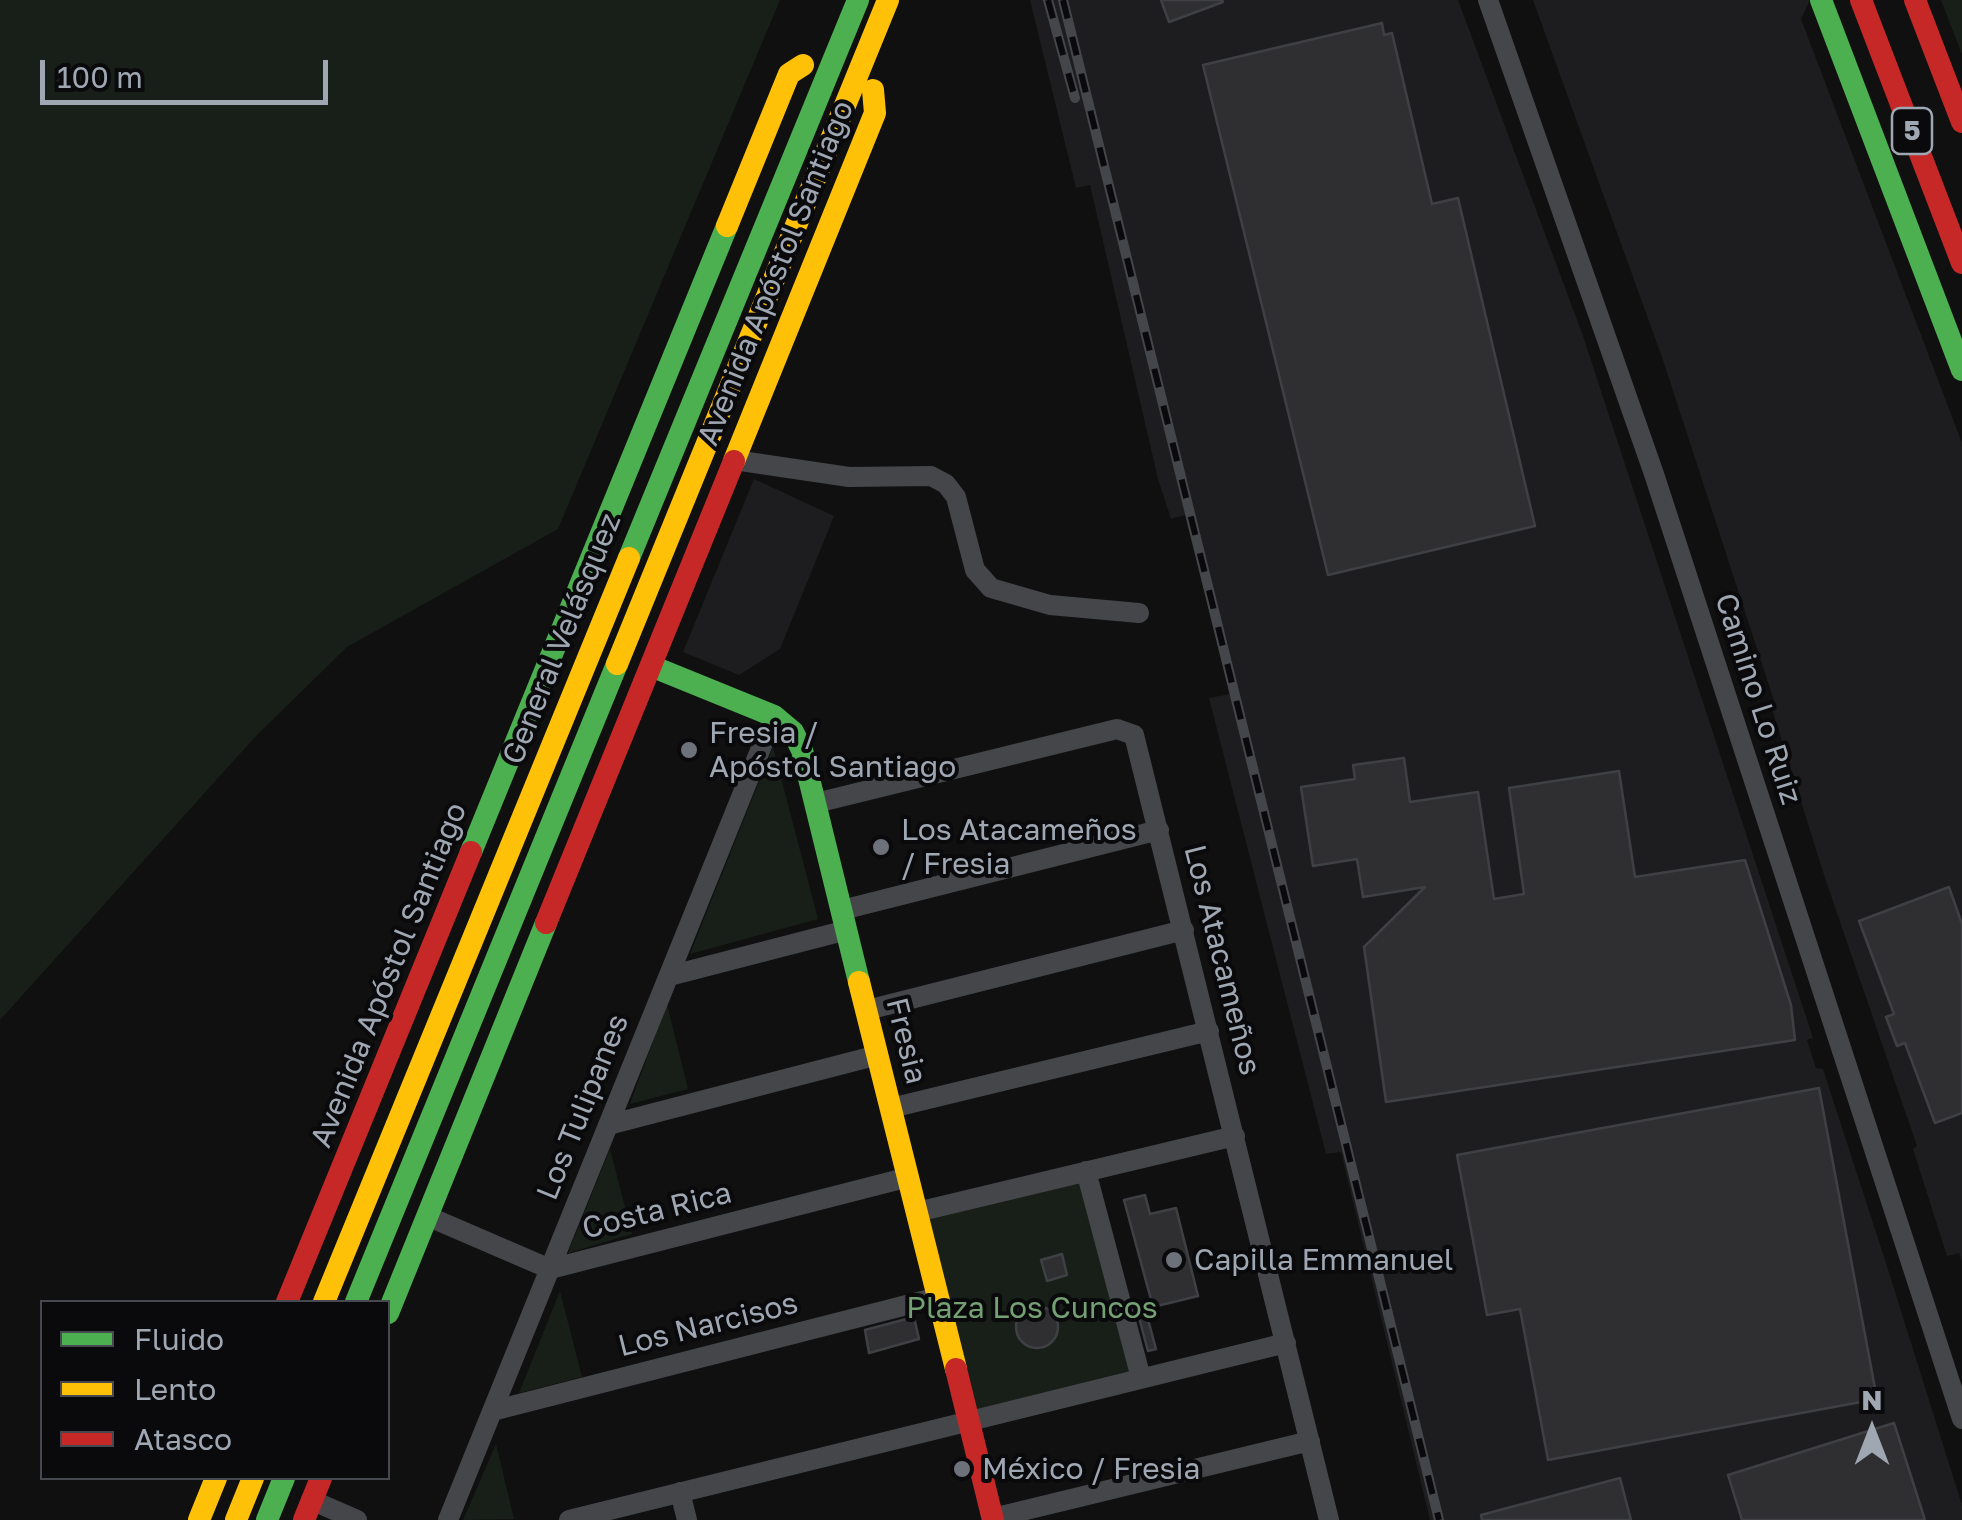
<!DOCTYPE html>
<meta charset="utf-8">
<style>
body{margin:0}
#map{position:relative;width:1962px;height:1520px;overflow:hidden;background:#101010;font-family:"Golos Text",sans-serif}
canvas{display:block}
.legend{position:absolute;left:40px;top:1300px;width:350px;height:180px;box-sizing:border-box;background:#0a0a0c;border:2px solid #46494f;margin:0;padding:12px 18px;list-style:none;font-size:30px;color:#9fa7b3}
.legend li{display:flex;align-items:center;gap:20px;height:50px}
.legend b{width:50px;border:2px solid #46494f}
.north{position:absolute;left:1822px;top:1380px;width:100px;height:100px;-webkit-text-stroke:8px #0a0a0c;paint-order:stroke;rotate:0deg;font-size:28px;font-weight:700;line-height:40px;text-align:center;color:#9fa7b3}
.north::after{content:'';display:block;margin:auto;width:35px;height:45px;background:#9fa7b3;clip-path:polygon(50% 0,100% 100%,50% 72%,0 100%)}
.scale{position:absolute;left:40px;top:60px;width:288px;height:45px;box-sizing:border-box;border:5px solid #9fa7b3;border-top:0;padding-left:12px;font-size:30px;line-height:35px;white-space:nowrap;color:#9fa7b3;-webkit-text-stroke:8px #0a0a0c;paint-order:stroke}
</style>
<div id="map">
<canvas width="1962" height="1520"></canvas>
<ul class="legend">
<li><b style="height:12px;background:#4caf50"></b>Fluido</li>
<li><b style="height:12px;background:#ffc107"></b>Lento</li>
<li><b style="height:12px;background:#c62828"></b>Atasco</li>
</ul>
<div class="north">N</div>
<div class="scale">100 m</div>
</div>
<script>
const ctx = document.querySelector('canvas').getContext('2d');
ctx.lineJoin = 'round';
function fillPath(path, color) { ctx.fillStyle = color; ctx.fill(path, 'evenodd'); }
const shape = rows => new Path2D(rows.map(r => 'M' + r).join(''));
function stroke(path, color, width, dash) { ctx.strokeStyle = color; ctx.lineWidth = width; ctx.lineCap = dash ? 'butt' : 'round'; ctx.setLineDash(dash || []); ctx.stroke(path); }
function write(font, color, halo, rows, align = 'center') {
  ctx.font = font + ' "Golos Text",sans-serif'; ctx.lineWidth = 8; ctx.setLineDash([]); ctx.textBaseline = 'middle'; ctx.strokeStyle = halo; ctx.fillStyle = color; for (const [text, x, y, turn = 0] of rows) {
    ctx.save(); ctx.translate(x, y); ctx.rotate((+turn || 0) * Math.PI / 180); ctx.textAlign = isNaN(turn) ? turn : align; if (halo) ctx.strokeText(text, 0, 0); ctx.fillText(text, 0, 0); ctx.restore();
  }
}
fillPath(shape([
 [1030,0,1458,0,1583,336,1813,1038,1807,1040,1816,1068,1823,1069,1885,1260,1962,1505,1962,1520,1430,1520,1341,1152,1326,1154,1209,698,1230,694,1185,515,1171,519,1158,479,1090,185,1076,188],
 [1533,0,1810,0,1801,19,1962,443,1962,1262,1959,1253,1947,1256,1913,1149,1917,1146,1825,878,1771,706,1775,704,1663,360],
 [754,479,834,516,780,649,739,675,683,652]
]), '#1d1d1f');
fillPath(shape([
 [0,0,780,0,558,529,347,647,255,737,0,1020],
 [1941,0,1962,0,1962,54],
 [773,747,818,919,690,954],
 [667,1004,688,1089,630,1104],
 [610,1149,632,1234,568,1253],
 [1083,1178,1136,1373,973,1412,925,1215],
 [560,1291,582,1377,519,1393],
 [496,1444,514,1519,463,1520]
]), '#181f19');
const building = shape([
 [1161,0,1222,0,1223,2,1169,22,1161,0],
 [1382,23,1384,35,1392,33,1432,204,1458,198,1535,526,1328,575,1203,65,1382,23],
 [1404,758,1410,802,1478,792,1494,899,1524,894,1509,788,1619,771,1635,877,1745,860,1791,1005,1795,1040,1386,1102,1364,947,1425,887,1363,897,1357,859,1313,866,1301,787,1355,779,1353,765,1404,758],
 [1949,887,1962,924,1962,1113,1935,1123,1905,1043,1897,1046,1886,1017,1894,1014,1859,921,1949,887],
 [1819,1088,1877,1399,1548,1460,1520,1309,1487,1315,1457,1155,1819,1088],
 [1145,1195,1150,1214,1176,1208,1198,1296,1153,1307,1124,1200,1145,1195],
 [1062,1254,1067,1275,1047,1281,1041,1260,1062,1254],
 '1016 1327a21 21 0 1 1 42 0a21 21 0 1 1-42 0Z',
 [1146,1312,1156,1349,1148,1351,1138,1314,1146,1312],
 [914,1317,919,1339,869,1353,865,1330,914,1317],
 [1894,1423,1925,1520,1742,1520,1728,1475,1894,1423],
 [1620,1478,1631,1520,1482,1520,1481,1515,1620,1478]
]);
fillPath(building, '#2f2f31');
stroke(building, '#3e4044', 2.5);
stroke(shape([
 [1488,0,1654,474,1962,1419],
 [734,460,849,477,931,476,946,484,956,497,975,570,991,588,1050,605,1139,613],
 [816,803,1117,729,1134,735,1329,1520],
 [842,910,1159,830],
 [669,976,847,930],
 [867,1010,1184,930],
 [891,1108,1209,1031],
 [608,1125,878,1055],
 [1086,1171,1141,1378],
 [917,1212,1235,1136],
 [427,1216,550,1269,909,1177],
 [492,1411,938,1297],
 [680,1492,687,1520],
 [311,1500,357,1520],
 [993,1518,1310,1441],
 [448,1520,774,716],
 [569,1520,1286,1343]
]), '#444649', 20);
stroke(shape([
 [1821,0,1962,370],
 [629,558,858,0],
 [651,666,774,716,793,732,802,750,859,982],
 [471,852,727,226],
 [356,1302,617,664],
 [388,1313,546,923],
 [267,1520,284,1478]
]), '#4caf50', 22);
stroke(shape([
 [727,226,789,74,803,65],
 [734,461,875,113,873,90],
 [617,664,888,0],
 [859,982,956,1369],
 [324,1302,629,558],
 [199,1520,216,1478],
 [236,1520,253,1478]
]), '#ffc107', 22);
stroke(shape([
 [1861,0,1962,263],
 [1915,0,1962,122],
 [546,923,734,461],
 [287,1302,471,852],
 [956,1369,993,1520],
 [304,1520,321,1478]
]), '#c62828', 22);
const rail = shape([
 [1048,0,1075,98],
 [1063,0,1439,1520]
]);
stroke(rail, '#444649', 10);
stroke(rail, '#0a0a0c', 6, [19]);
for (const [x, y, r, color] of [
 [689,750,10,"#6d727a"],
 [881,847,10,"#6d727a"],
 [1174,1260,10,"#6d727a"],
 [962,1469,10,"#6d727a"]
]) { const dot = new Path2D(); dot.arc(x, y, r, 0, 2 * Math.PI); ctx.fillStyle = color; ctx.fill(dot); stroke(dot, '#0a0a0c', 4); }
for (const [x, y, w] of [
 [1912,131,40]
]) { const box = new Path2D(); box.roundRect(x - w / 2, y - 23, w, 46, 8); ctx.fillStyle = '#0a0a0c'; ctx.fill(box); stroke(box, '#9fa7b3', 2.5); }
write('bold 28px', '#9fa7b3', null, [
 ["5",1912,131]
]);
write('30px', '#9fa7b3', '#0a0a0c', [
 ["Avenida Apóstol Santiago",776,273,-68],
 ["General Velásquez",562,639,-68],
 ["Camino Lo Ruiz",1758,699,72],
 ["Los Atacameños",1222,960,76],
 ["Avenida Apóstol Santiago",389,975,-68],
 ["Fresia",906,1041,76],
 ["Los Tulipanes",583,1107,-68],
 ["Costa Rica",657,1211,-14],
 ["Los Narcisos",708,1325,-14]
]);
write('30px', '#9fa7b3', '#0a0a0c', [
 ["Fresia /",709,733],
 ["Apóstol Santiago",709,767],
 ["Los Atacameños",901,830],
 ["/ Fresia",901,864],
 ["Capilla Emmanuel",1194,1260],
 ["México / Fresia",982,1469]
], 'left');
write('30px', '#75a074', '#0a0a0c', [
 ["Plaza Los Cuncos",1032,1308]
]);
</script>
